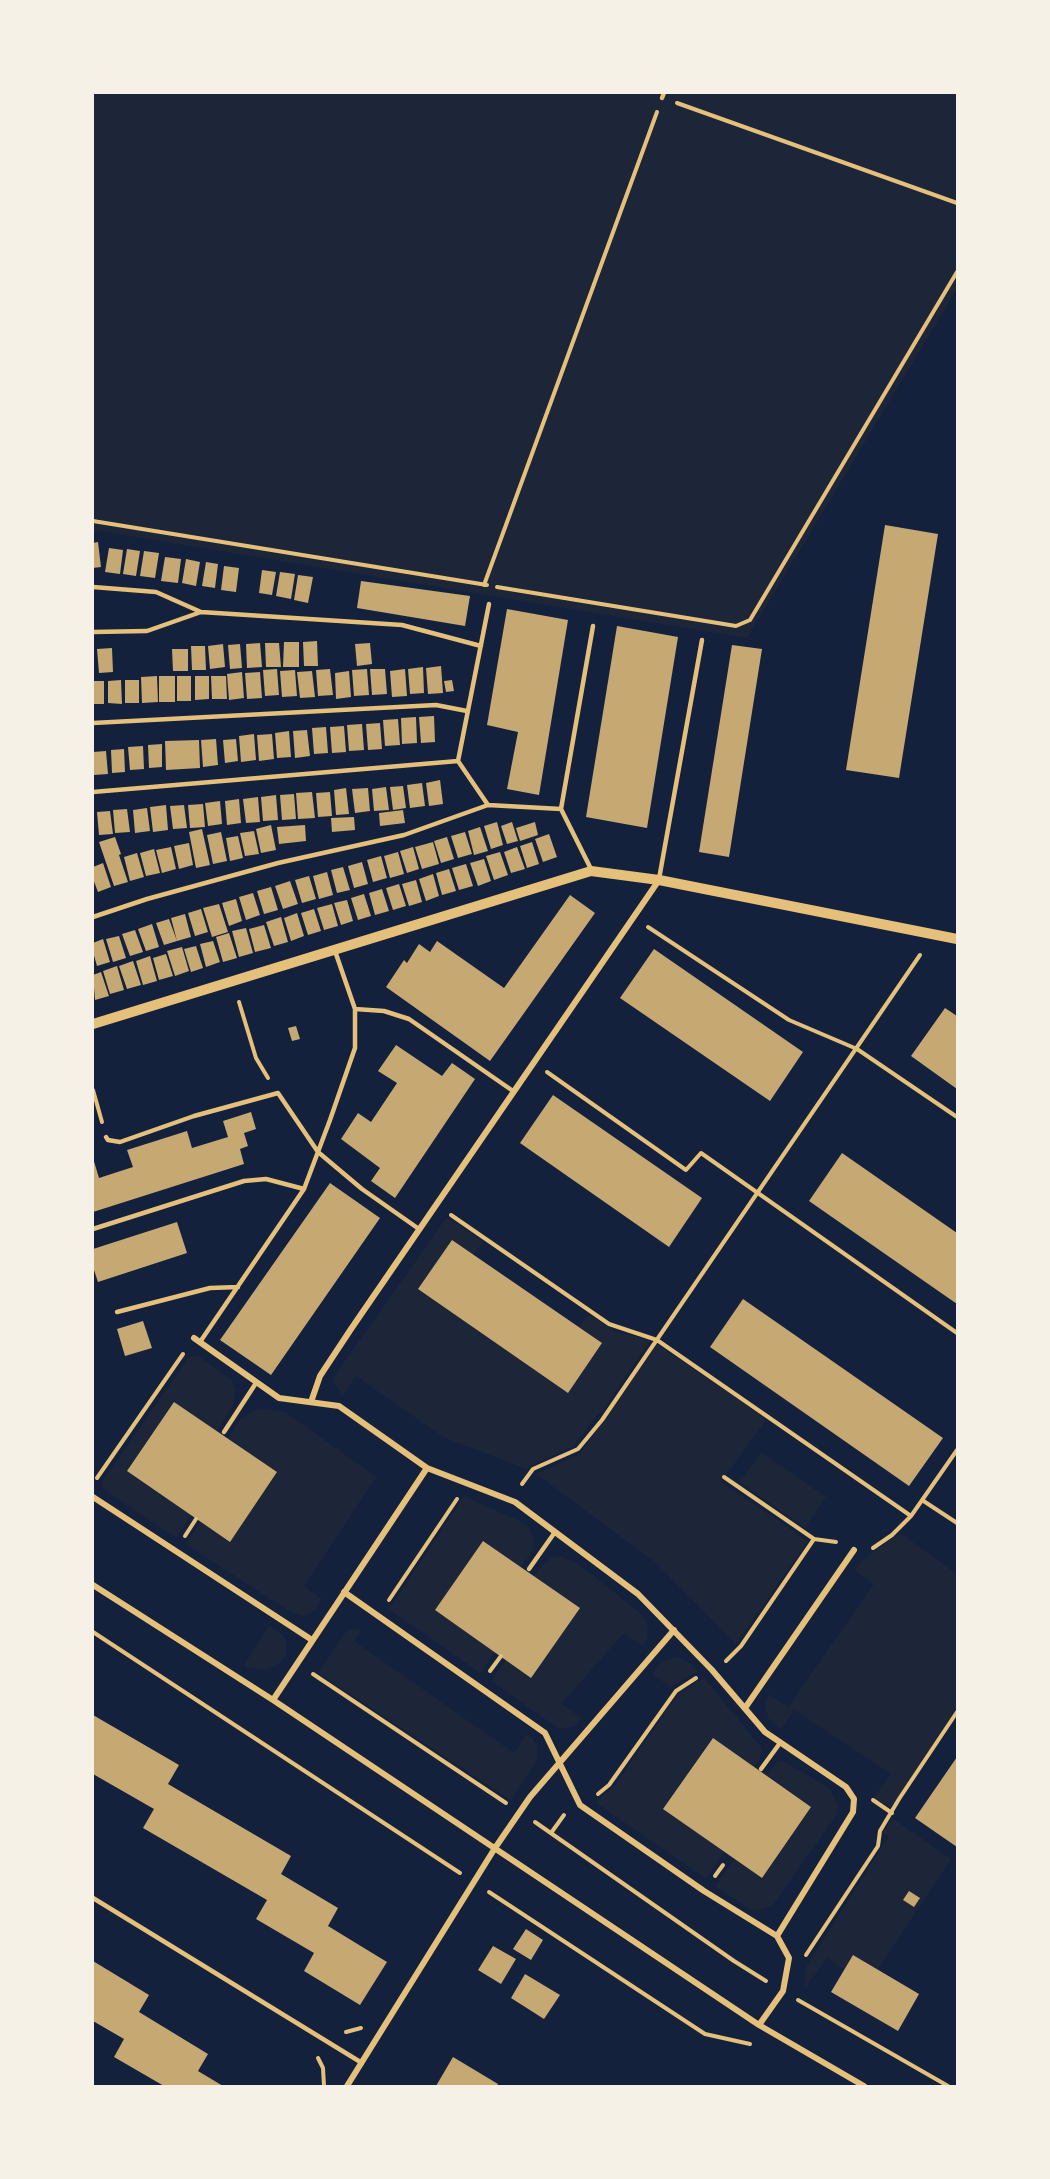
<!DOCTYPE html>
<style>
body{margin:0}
#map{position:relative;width:1050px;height:2179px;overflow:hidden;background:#14213d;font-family:Poppins,sans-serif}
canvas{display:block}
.frame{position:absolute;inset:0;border:94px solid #f6f1e7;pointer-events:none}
</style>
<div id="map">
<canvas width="1050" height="2179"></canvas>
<div class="frame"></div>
</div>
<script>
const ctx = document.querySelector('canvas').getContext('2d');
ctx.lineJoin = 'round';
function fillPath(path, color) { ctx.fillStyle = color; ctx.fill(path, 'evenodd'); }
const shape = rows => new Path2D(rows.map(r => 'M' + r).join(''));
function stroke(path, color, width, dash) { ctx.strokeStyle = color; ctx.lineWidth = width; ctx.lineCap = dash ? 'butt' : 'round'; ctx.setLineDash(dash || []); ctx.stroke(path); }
fillPath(shape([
 [93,93,957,93,957,289,747,638,93,530],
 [447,1217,483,1241,474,1255,452,1240,568,1392,602,1343,579,1327,586,1317,592,1316,613,1331,651,1340,602,1411,595,1417,574,1446,530,1466,526,1469,443,1437,356,1376,343,1395,334,1382,333,1378],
 [657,1344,764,1417,765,1421,721,1482,808,1541,736,1644,656,1563,536,1474,580,1454],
 [197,1355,232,1380,236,1389,233,1405,217,1431,174,1402,127,1471,191,1515,176,1538,103,1489,102,1482,190,1356],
 [258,1408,285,1412,378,1478,374,1480,304,1586,322,1599,316,1609,305,1616,292,1613,186,1544,200,1522,230,1541,277,1472,228,1438,241,1418],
 [761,1452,826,1497,805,1528,740,1482],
 [464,1496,526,1524,533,1535,534,1544,532,1552,521,1567,483,1541,435,1610,495,1652,480,1673,389,1609],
 [900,1533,957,1574,957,1707,891,1808,874,1797,891,1774,794,1710,781,1729,768,1718,765,1704,769,1694,788,1707,874,1584,855,1570,862,1560],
 [562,1556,577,1563,639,1612,645,1618,648,1633,647,1640,643,1646,624,1633,561,1704,582,1718,574,1726,566,1728,558,1728,491,1681,506,1660,534,1576,544,1564,551,1558],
 [269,1626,282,1634,286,1640,286,1655,281,1662,266,1670,248,1668,244,1665],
 [351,1629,361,1630,354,1641,514,1753,527,1734,533,1739,537,1746,537,1761,511,1800,318,1673,345,1633],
 [674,1658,682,1658,691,1664,698,1671,671,1687,652,1674,658,1666,665,1660],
 [704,1678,762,1748,760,1759,754,1767,712,1738,664,1809,724,1852,706,1879,595,1802,613,1788,678,1694],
 [784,1761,830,1789,838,1806,837,1814,772,1906,758,1910,750,1909,715,1886,734,1859,762,1878,811,1807,766,1775,778,1762],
 [892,1818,951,1859,878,1969,853,1955,844,1970,827,1958,805,1988,805,1969,889,1836,882,1833]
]), '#1d2539');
fillPath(shape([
 [885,525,938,534,899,778,846,770],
 [98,542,101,567,93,568,93,543],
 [109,548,123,550,120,574,105,572],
 [127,549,140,551,136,576,123,574],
 [144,551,159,553,155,578,140,576],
 [165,557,181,559,178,583,161,581],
 [186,559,200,562,196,586,182,583],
 [206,562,218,564,215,588,202,586],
 [224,566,239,568,236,592,221,590],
 [262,570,276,572,272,595,259,593],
 [280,572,295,574,291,599,276,596],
 [298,575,313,577,308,603,294,600],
 [361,581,470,596,465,626,357,608],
 [507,609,568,620,539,795,507,789,518,732,487,725],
 [617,626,678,637,647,828,586,817],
 [317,641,318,666,304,666,303,642],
 [284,642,299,642,299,667,283,667],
 [260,643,262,667,247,668,246,644],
 [265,643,279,643,281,667,266,667],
 [370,643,372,664,357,666,355,644],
 [223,644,225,667,210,669,208,646],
 [240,644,242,668,230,669,228,645],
 [732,645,762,649,729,857,699,852],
 [191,646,205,646,206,670,192,670],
 [112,648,113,672,99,673,97,649],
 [172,649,188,649,188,671,173,671],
 [441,666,443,693,428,694,426,668],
 [423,667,424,693,410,694,408,669],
 [277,669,279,695,265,696,263,670],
 [330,669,333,695,318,696,316,670],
 [367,669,369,695,354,696,352,670],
 [370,669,385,669,387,694,372,695],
 [405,669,407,696,392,697,390,671],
 [295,670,297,696,282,697,280,671],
 [312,671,315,697,300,698,297,672],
 [349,671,351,697,336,699,335,673],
 [242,672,244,698,229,700,227,674],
 [260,672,262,698,247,699,245,673],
 [157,676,158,702,142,703,141,677],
 [159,676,175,676,175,702,159,702],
 [177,676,191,676,191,701,177,701],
 [195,676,209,676,209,699,195,700],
 [211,676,226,676,227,699,212,699],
 [121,680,122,704,108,703,108,681],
 [125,680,139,680,139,703,125,703],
 [452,680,454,691,446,692,444,681],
 [93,681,104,681,104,704,93,704],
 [434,716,435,742,421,743,419,717],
 [416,717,417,743,402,744,401,718],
 [398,719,400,745,385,746,383,720],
 [380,723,382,749,368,750,366,724],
 [362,724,364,750,349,751,347,725],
 [344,726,346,752,332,753,330,727],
 [326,727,328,753,314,754,312,728],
 [307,730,310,756,295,758,293,731],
 [289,731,291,757,277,758,275,733],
 [254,734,256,760,241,762,239,736],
 [272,734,274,759,259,761,257,735],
 [216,739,218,765,203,767,201,740],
 [236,739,238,761,225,763,223,740],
 [199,740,200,768,166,770,165,741],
 [162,744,162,767,149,768,148,745],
 [143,746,144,769,130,770,128,747],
 [124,749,125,772,112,773,111,750],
 [106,751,108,774,94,775,93,752],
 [440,780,443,804,429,806,426,783],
 [422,783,425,806,410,808,407,785],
 [403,786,406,808,393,810,390,787],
 [386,787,389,810,374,811,372,789],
 [346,788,349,814,336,815,334,790],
 [368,788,370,811,355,813,352,789],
 [312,792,315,818,298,819,296,793],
 [330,792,332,816,318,817,316,793],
 [294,794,296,819,282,820,280,795],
 [276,795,278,820,263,821,261,797],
 [258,797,260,822,246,823,243,799],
 [239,799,241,823,227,825,225,801],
 [220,801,222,824,208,826,205,803],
 [203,804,205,827,190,828,188,805],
 [166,805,168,830,153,832,150,807],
 [184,805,187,828,173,829,170,806],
 [147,808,150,831,135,833,133,810],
 [127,809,130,832,115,833,113,810],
 [403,810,405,823,380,826,379,813],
 [110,811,113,834,99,835,97,812],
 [354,817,355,830,332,832,331,818],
 [497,822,503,845,491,849,484,826],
 [512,822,518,841,507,844,501,826],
 [535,822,538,835,520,841,516,828],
 [271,825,276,850,261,853,256,829],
 [305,825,306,841,279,844,277,827],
 [480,827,488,851,474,855,468,831],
 [202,829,210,865,196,868,189,832],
 [254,831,259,854,245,856,240,833],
 [221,832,227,861,213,864,207,835],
 [465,832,472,854,458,858,451,836],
 [549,834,557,857,543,862,535,839],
 [238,836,243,858,230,861,226,838],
 [115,837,121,854,119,855,128,882,114,886,99,842],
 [447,837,454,859,441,863,434,841],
 [433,842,439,864,422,869,415,847],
 [532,842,539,864,527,868,520,846],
 [189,843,193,865,179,869,174,846],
 [171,847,176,869,162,873,156,850],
 [413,847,419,869,407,873,400,851],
 [517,847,525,869,511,873,504,852],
 [154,849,160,873,146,876,140,853],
 [398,852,404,874,390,878,384,856],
 [500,852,508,875,494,880,486,856],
 [137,853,144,877,130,881,124,857],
 [381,856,387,878,373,882,367,860],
 [484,859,491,881,478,886,470,863],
 [362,862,368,884,354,888,348,866],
 [103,863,111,887,98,892,93,879,93,867],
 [466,864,473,886,459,890,452,868],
 [343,867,350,890,337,893,331,870],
 [449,869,456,891,442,895,436,873],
 [327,872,333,895,319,899,313,876],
 [433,874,439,896,426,901,419,879],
 [309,876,316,899,302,903,295,880],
 [416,880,422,902,409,906,402,884],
 [290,881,298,904,283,909,275,886],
 [399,884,406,906,393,910,386,888],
 [271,887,278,910,264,914,257,891],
 [382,889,389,911,375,915,369,893],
 [253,893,260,915,246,920,239,897],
 [364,894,371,916,358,920,351,898],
 [570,895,595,913,490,1061,386,987,404,960,407,963,419,944,430,952,437,941,504,988],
 [236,899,242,921,229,926,222,903],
 [347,900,353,921,341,925,334,903],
 [219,904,228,932,212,937,203,908],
 [332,904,338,926,324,930,317,908],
 [201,909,208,932,195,936,188,913],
 [314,909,321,931,308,935,301,913],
 [297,913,304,936,291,941,284,918],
 [185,914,191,937,177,941,171,918],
 [281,917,288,942,274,946,266,922],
 [169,919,177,941,164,945,156,923],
 [152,924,159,947,146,951,138,929],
 [264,925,271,948,255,952,249,929],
 [246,928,253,953,239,957,232,931],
 [135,930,143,952,130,956,122,934],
 [229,933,237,958,223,962,216,937],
 [119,936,126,958,113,962,106,939],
 [103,939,110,962,97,966,93,952,93,943],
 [213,941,220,962,206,967,200,944],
 [196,946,203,968,191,972,184,949],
 [182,947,189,971,175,976,167,951],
 [654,949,803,1052,770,1101,620,998],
 [166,954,173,976,159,980,153,958],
 [150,956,157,981,143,985,136,961],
 [133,961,141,985,127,989,119,966],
 [117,966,124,990,110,994,103,971],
 [101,972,109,996,95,1000,93,975],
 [945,1008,957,1016,957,1089,911,1056],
 [296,1026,300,1039,292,1041,288,1028],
 [396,1045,442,1076,452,1063,475,1079,395,1198,371,1181,380,1168,341,1139,358,1113,371,1122,397,1083,378,1071],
 [553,1095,702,1198,669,1247,520,1143],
 [251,1112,256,1129,244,1133,248,1146,240,1149,244,1164,93,1212,93,1158,99,1178,133,1167,127,1150,187,1131,192,1148,228,1137,223,1121],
 [842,1153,957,1233,957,1304,809,1201],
 [330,1183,380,1218,271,1375,220,1340],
 [177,1222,187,1253,98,1282,93,1267,93,1249],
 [452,1240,602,1343,568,1393,418,1289],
 [743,1299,943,1438,909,1486,710,1347],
 [143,1321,152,1348,125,1356,117,1329],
 [174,1402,277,1472,230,1542,127,1471],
 [483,1541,580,1608,531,1678,435,1610],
 [93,1715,179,1765,168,1784,291,1856,281,1874,338,1908,328,1926,387,1962,360,2005,304,1971,314,1953,256,1919,267,1900,143,1828,154,1809,93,1774],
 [713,1738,811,1807,762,1878,663,1809],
 [957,1757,957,1847,915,1818],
 [909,1891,920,1898,914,1907,903,1900],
 [526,1929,543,1940,531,1960,513,1949],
 [493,1946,516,1959,501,1984,478,1970],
 [853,1955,919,1994,898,2031,831,1992],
 [93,1961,149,1995,139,2012,208,2054,198,2071,223,2086,164,2086,114,2057,124,2039,93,2021],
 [525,1974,560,1995,544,2019,511,1998],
 [453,2057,498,2084,497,2086,436,2086]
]), '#c6a872');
stroke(shape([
 [677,103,957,203],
 [93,521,487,585],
 [484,585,657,112],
 [497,587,736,626,750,620,957,272],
 [648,927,789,1020,857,1049,957,1117],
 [239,1002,256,1058,268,1078],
 [547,1072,686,1170,701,1153,957,1333],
 [93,1090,102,1122],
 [451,1215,609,1324,657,1340,911,1516,957,1450],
 [724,1477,814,1539],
 [97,1478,183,1354],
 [522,1484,533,1469,578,1449,602,1420,920,955],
 [922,1500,957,1523],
 [185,1536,196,1519],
 [873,1548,892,1535,911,1516],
 [389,1600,457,1499],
 [93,1632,460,1873],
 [726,1661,741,1646,814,1539,836,1542],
 [490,1671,501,1656],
 [313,1674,506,1803],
 [598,1794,609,1785,676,1691,696,1678],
 [873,1800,892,1813],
 [535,1822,734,1961,766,1981],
 [551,1833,564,1815],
 [715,1876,723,1865],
 [489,1892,705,2034,750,2044],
 [806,1955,878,1846,880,1831,899,1799,957,1712],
 [798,2000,948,2086],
 [346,2032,361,2028],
 [318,2058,323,2068,324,2086]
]), '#e5c07b', 4);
stroke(shape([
 [662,98,664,93],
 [93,587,156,592,201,612,402,625,481,646],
 [489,604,458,761,488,805,561,809],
 [93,632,147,631,201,612],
 [93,723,436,705,467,711],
 [93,792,458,761],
 [591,869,561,809,593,626],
 [659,879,702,640],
 [93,917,147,899,278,863,404,835,488,805],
 [355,1009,384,1011,409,1019,513,1091],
 [106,1137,108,1140,120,1142,194,1116,278,1093,318,1152,362,1189,419,1229],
 [93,1229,244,1181,266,1179,304,1189],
 [117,1312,210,1288,238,1287],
 [200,1342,304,1189,330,1120,355,1048,355,1009,335,951],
 [224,1432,256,1383],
 [529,1569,555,1532],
 [761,1769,780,1743],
 [93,1898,362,2063]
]), '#e5c07b', 4.5);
stroke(shape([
 [194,1338,279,1398,339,1406,427,1468,273,1700],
 [311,1402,320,1376,351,1329,659,880],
 [427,1468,515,1502,638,1594,712,1670,765,1732,846,1787,854,1799,853,1812,777,1936,789,1958,783,1991,759,2025],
 [93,1497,312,1640],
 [93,1585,273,1700,759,2025,864,2086],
 [344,1592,545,1733,580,1805,704,1891,777,1936],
 [745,1708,854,1550],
 [347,2086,495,1848,530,1797,674,1630]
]), '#e5c07b', 6);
stroke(shape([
 [93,1024,591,871,659,880,957,939]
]), '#e5c07b', 10);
</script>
